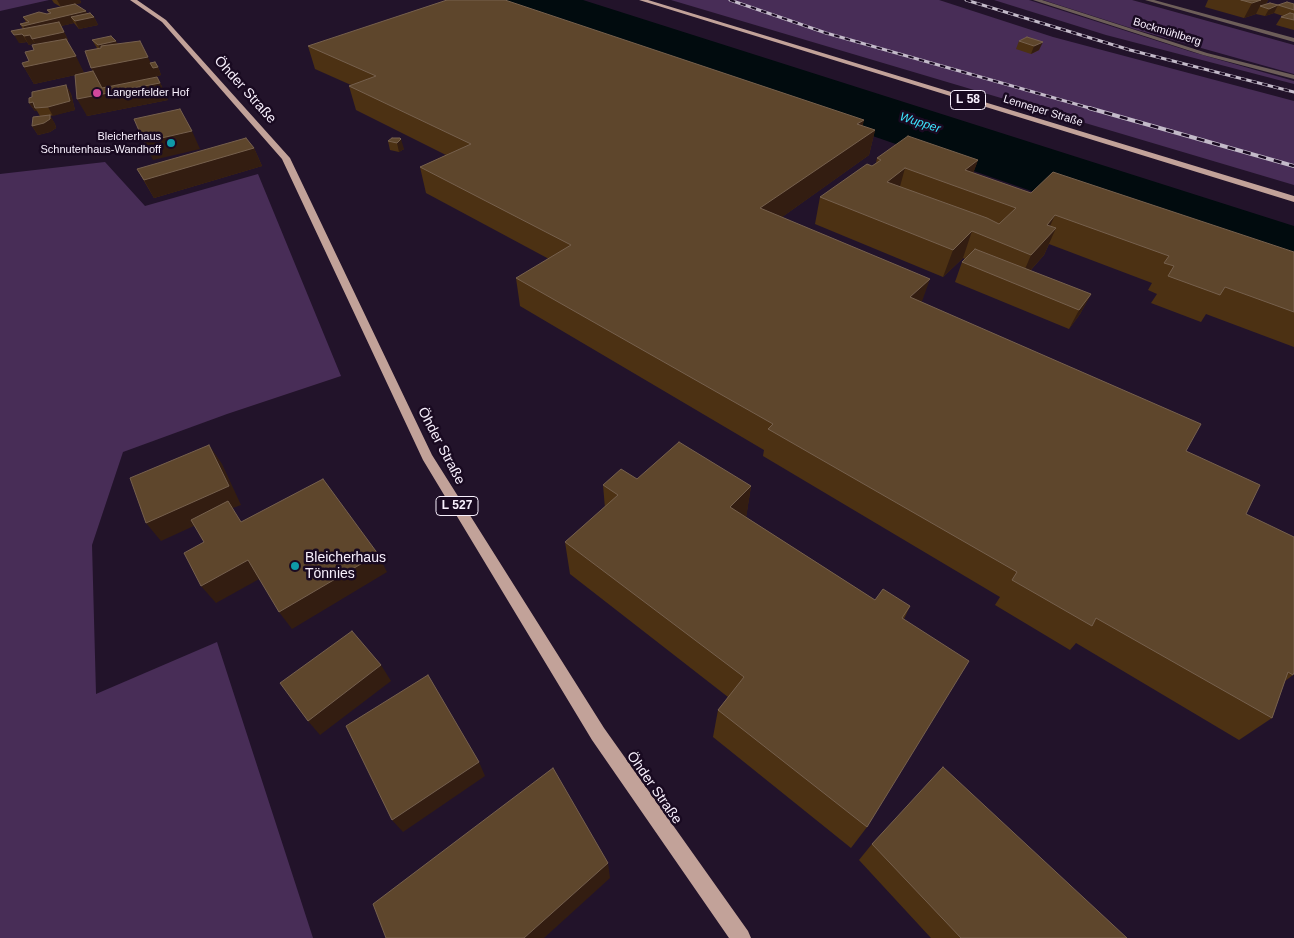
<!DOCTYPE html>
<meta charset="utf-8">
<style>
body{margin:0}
canvas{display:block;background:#22132a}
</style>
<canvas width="1294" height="938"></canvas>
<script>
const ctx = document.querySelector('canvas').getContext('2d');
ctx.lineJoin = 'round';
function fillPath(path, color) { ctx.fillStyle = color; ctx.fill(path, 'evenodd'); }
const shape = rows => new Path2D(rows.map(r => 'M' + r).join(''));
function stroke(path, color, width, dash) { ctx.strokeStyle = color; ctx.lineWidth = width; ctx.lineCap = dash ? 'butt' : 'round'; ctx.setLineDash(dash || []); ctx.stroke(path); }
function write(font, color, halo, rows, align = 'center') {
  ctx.font = font + ' Arial,sans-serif'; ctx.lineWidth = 5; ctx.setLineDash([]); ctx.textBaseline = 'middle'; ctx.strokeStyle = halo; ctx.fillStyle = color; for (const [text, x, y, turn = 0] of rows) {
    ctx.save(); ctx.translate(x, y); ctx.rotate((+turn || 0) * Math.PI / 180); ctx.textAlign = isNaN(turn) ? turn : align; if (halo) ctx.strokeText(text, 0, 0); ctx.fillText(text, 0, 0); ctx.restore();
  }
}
fillPath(shape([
 [0,0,49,0,0,11],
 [671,0,939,0,1053,37,1294,101,1294,185],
 [994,0,1029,0,1192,52,1294,81,1294,84,1106,35],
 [1043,0,1132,0,1294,45,1294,74,1137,30],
 [105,162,145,206,258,174,341,376,227,414,123,452,92,545,96,694,217,642,313,938,0,938,0,174]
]), '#482d57');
fillPath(shape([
 [480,0,583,0,1294,226,1294,282]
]), '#010b0e');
fillPath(shape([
 [1033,0,1042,0,1207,53,1294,75,1294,79,1203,55,1033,0],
 [1145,0,1154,0,1294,38,1294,42,1145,0]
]), '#6d5e59');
fillPath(shape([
 [130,0,137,0,166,20,290,158,432,455,604,728,748,931,751,938,729,938,592,740,423,460,282,159,162,22,130,0],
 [639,0,648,0,1294,196,1294,202,639,0]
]), '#c2a299');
const railFar1 = shape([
 [730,0,826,33,1093,109],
 [966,0,1130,50,1294,92]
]);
const rail = shape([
 [1089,108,1294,166]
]);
stroke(railFar1, '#c3bac9', 3);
stroke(rail, '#c3bac9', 4);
stroke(railFar1, '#190a21', 2, [5.5]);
stroke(rail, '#190a21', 2.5, [8]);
fillPath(shape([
 [52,0,80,0,81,3,75,4,88,14,94,17,98,25,79,29,74,23,61,26,68,40,67,41,84,73,93,71,97,48,92,40,118,44,158,67,161,75,157,76,168,100,87,116,75,75,34,84,24,67,29,61,36,45,35,43,29,45,27,42,19,43,23,29,20,24,26,22,23,17,47,14,49,13,47,10,61,7,54,3],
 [1208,0,1268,0,1266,4,1278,5,1274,13,1265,16,1256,14,1244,18,1205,7],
 [1294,4,1294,30,1276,25,1281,17,1283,16,1274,13,1278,5],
 [1027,37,1039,50,1031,54,1016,49,1019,41],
 [308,46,864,120,862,126,875,130,869,155,782,217,922,302,1186,451,1246,514,1293,675,1285,681,1272,718,1239,740,1076,643,1070,650,995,605,1000,597,763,456,764,450,520,306,516,278,549,259,426,193,420,167,446,155,356,110,349,86,351,85,315,69],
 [66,85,71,94,75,110,50,116,55,124,56,128,50,132,38,135,32,126,40,116,37,111,35,111,29,103,32,97],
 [392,138,404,149,399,152,390,150,388,141],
 [254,148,262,166,154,198,137,169],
 [877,158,978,160,973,173,1031,193,1294,252,1294,347,1206,314,1201,322,1151,303,1157,294,1148,290,1152,283,1049,244,1044,255,1030,271,1091,294,1080,314,1069,329,955,282,962,262,965,259,963,258,943,277,815,224,820,197,872,166,876,163],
 [637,479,751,486,746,517,875,600,910,606,904,619,867,827,851,848,713,737,718,710,728,697,570,574,565,542,605,508,603,485],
 [872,844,1127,938,931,938,859,860]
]), '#4c3113');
fillPath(shape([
 [57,0,80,0,81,3,61,7],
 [1261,0,1268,0,1264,7,1260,6,1256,14,1244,18,1252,3],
 [1278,5,1274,13,1265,16,1269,9],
 [86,11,90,18,94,17,98,25,79,29,75,21,71,17,74,23,61,26,68,40,37,47,32,39,64,32,28,34,23,26],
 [22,34,27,42,19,43,14,35],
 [30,35,35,43,29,45,24,36],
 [116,41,121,49,102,54,98,45],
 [1043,42,1039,50,1031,54,1034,46],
 [76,56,84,73,34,84,24,67],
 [148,57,153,68,158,67,161,75,157,76,168,100,87,116,77,99,104,93,91,68],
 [66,85,71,94,75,110,53,116,48,107],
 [33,102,35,108,37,111,35,111,29,103],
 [50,115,55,124,56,128,50,132,38,135,32,126],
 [864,120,859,141,875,130,869,155,757,235,760,208,857,124],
 [192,131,200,149,153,160,144,142],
 [401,139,404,149,399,152,397,143],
 [254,148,262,166,154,198,144,180],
 [978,160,969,185,965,170],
 [905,168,898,194,887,182],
 [1055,215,1043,242,1047,225],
 [1056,228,1044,255,1019,283,1031,255],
 [972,231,963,258,943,277,953,250],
 [930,279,920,307,910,297],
 [1091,294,1080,314,1069,329,1079,310],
 [209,445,222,464,241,505,233,508,254,541,233,508,161,541,146,523],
 [751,486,746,519,730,507],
 [378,554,387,572,292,629,279,612],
 [248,560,261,578,216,603,201,586],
 [381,665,391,681,320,735,308,721],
 [479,762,485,776,403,832,392,820],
 [608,863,610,878,544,938,524,938]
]), '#331d11');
const building = shape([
 [447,0,505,0,864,120,857,124,875,130,760,208,930,279,910,297,1201,424,1186,451,1260,485,1246,514,1294,537,1294,672,1293,675,1288,672,1272,718,1096,618,1092,626,1012,580,1017,572,768,429,773,424,516,278,571,245,420,167,471,144,349,86,376,76,308,46,447,0],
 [1241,0,1261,0,1252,3,1241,0],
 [1287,2,1294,4,1294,10,1278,5,1287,2],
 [1270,3,1278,5,1269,9,1260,6,1270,3],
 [75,4,86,11,23,26,20,24,29,22,23,17,39,12,47,14,51,13,47,10,75,4],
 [90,13,94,17,75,21,71,17,90,13],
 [1290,13,1294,14,1294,20,1281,17,1290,13],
 [59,22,64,32,32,39,30,35,24,36,22,34,14,35,11,31,59,22],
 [111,36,116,41,98,45,92,40,111,36],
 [1027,37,1043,42,1034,46,1019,41,1027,37],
 [66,39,76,56,24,67,22,63,29,61,25,52,34,50,32,45,66,39],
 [140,41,148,57,91,68,85,51,101,48,101,46,140,41],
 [155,62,158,67,153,68,150,63,155,62],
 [93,71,102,88,157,77,160,83,77,99,75,75,93,71],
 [66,85,70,101,48,107,35,108,33,102,29,103,29,98,32,97,32,92,66,85],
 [180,109,192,131,144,142,134,119,180,109],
 [50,115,50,119,44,123,32,126,33,117,50,115],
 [908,136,978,160,965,170,1031,193,1053,172,1294,252,1294,312,1225,287,1220,295,1168,276,1174,266,1164,263,1169,256,1055,215,1047,225,1056,228,1031,255,972,231,953,250,820,197,867,164,872,166,881,160,877,158,908,136],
 [905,168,1016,208,999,224,987,218,887,182,905,168],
 [246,138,254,148,144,180,137,169,246,138],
 [392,138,400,138,401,139,397,143,388,141,392,138],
 [975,249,1091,294,1079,310,962,262,975,249],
 [679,442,751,486,730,507,875,600,883,589,910,606,902,618,969,661,867,827,718,710,744,677,565,542,618,495,603,485,621,469,637,479,679,442],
 [209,445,229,486,146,523,130,478,209,445],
 [323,479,378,554,279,612,248,560,201,586,184,553,204,542,191,520,228,501,241,522,323,479],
 [352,631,381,665,308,721,280,683,352,631],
 [428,675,479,762,392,820,346,726,428,675],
 [943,767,1127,938,961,938,872,844,943,767],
 [553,768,608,863,524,938,386,938,373,904,553,768]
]);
fillPath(building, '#5e462c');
stroke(building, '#76604d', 1);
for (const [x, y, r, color] of [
 [97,93,5,"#d1479c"],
 [171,143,5,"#0f9aa8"],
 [295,566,5,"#0f9aa8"]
]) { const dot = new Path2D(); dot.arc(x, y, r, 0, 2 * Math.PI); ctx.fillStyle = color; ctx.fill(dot); stroke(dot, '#190a21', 2); }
write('11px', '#f8f0fd', '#190a21', [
 ["Bockmühlberg",1167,32,17],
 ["Lenneper Straße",1043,111,17]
]);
write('11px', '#f8f0fd', '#190a21', [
 ["Langerfelder Hof",107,93],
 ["Bleicherhaus",161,137,"right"],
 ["Schnutenhaus-Wandhoff",161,150,"right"]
], 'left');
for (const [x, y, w] of [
 [968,100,35],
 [457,506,42]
]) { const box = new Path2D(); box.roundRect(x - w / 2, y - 9.5, w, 19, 4); ctx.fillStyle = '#190a21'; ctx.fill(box); stroke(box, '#f8f0fd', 1); }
write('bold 12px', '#f8f0fd', null, [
 ["L 58",968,100],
 ["L 527",457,506]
]);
write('italic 12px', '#3de4fe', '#190a21', [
 ["Wupper",920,123,18]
]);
write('14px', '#f8f0fd', '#190a21', [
 ["Öhder Straße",245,90,48],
 ["Öhder Straße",441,446,62],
 ["Öhder Straße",654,788,55]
]);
write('14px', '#f8f0fd', '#190a21', [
 ["Bleicherhaus",305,558],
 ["Tönnies",305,574]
], 'left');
</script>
